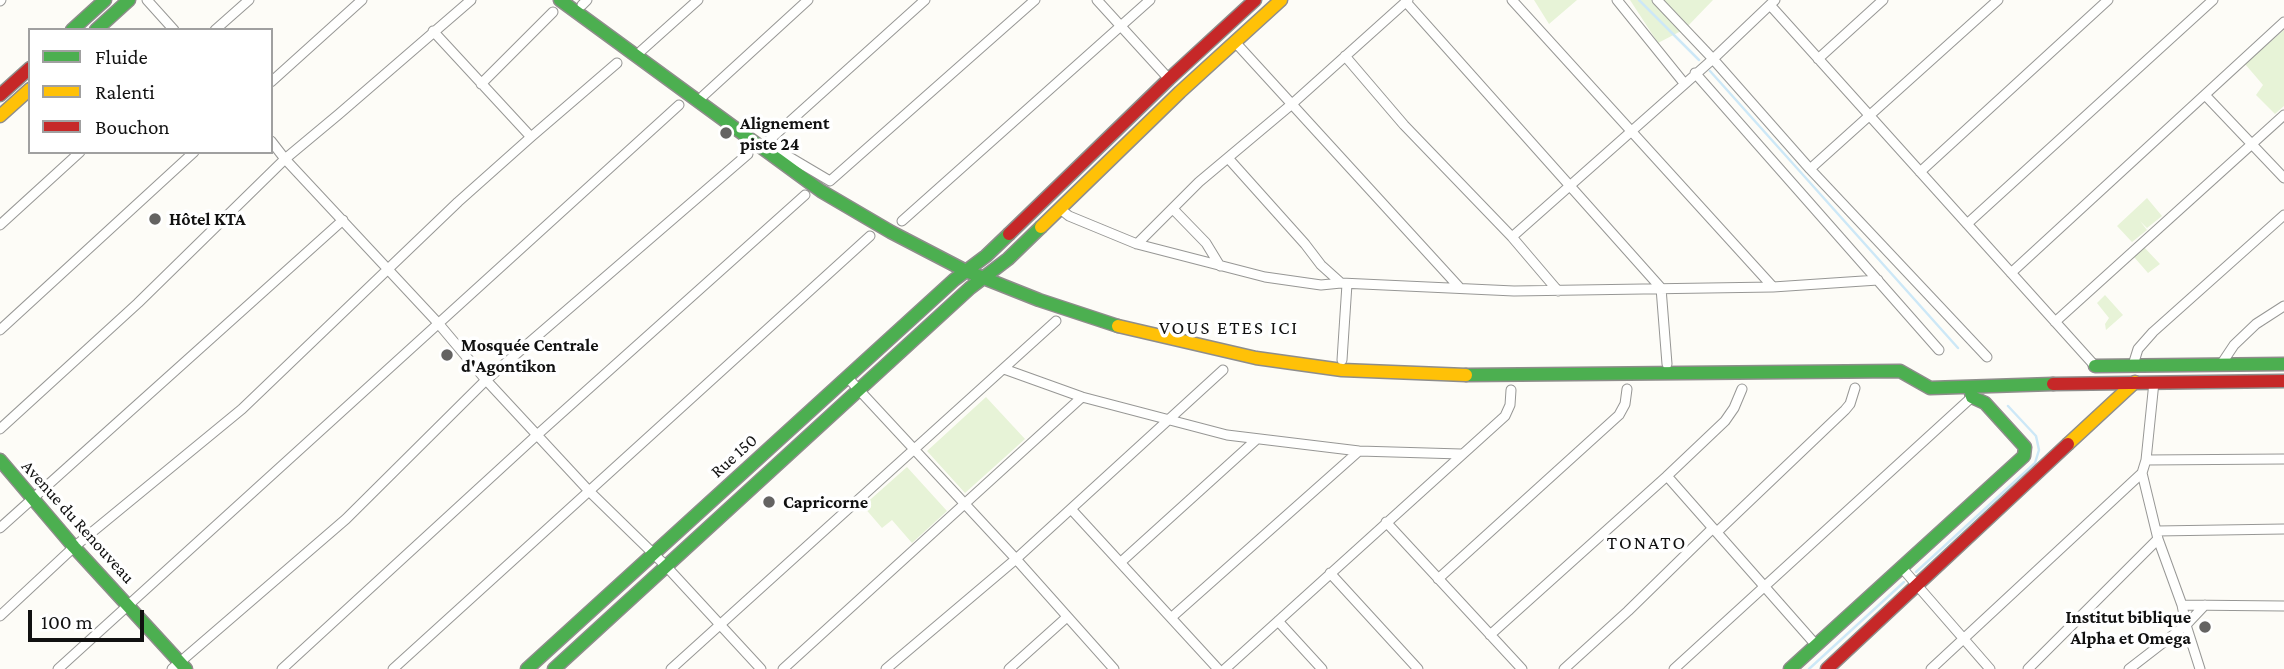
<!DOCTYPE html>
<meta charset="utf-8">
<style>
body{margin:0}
#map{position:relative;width:2284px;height:669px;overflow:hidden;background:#fdfcf7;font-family:"Crimson Pro",serif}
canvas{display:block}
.legend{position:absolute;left:28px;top:28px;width:245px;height:126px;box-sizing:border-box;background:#fff;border:2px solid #a0a0a0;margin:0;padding:9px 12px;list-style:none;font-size:21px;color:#111}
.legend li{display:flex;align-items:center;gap:14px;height:35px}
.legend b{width:35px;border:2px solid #a0a0a0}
.scale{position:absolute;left:28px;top:610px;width:116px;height:32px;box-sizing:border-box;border:4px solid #111;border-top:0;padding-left:9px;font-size:21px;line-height:24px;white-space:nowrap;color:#111;-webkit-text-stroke:5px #fff;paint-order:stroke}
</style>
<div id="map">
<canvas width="2284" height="669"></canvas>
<ul class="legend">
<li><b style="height:9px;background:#4caf50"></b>Fluide</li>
<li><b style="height:9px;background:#ffc107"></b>Ralenti</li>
<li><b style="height:9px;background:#c62828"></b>Bouchon</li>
</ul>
<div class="scale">100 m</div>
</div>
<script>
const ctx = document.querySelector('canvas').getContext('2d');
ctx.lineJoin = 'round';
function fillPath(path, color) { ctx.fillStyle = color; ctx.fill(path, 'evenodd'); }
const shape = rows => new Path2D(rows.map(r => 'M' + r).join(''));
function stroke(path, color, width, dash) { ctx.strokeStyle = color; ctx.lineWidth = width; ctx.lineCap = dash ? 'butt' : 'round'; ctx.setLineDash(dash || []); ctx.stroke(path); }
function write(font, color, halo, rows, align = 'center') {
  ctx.font = font + ' "Crimson Pro",serif'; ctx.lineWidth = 7; ctx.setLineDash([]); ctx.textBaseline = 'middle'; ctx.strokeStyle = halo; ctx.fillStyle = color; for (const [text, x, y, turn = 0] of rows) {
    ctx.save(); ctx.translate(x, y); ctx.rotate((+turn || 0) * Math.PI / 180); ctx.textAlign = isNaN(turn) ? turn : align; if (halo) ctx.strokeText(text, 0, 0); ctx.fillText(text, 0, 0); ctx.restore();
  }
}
fillPath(shape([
 [1534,0,1577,0,1549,24],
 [1630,0,1713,0,1685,29,1658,43],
 [2284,30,2284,106,2275,114,2256,95,2263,85,2245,64],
 [2147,198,2162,216,2147,228,2140,221,2147,230,2132,242,2117,226],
 [2142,245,2160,264,2148,273,2134,257],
 [2105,295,2123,315,2106,330,2105,324,2109,318,2097,303],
 [986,397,1025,439,965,493,927,451],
 [907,467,947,511,912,543,892,520,882,528,863,506]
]), '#e7f3d7');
stroke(shape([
 [1639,0,1699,60],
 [1710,71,1958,348],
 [1916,572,2035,463,2039,450,2036,436,2008,406],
 [1809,669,1904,582]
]), '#cde8f7', 2.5);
const street = shape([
 [147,0,174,30],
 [1097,0,1169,79],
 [1512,0,1773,287],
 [1617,0,1684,83],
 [1657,0,1713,59,1810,169,1987,357],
 [0,1,1,0],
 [1406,2,1661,288,1667,364],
 [582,5,587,0],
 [1770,5,2095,366],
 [215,30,249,0],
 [433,31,531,137],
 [1235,42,1459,287],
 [641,51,698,0],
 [1345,56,1404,125,1512,237,1558,291],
 [1818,59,1883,0],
 [1695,73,1939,350],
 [271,82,362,0],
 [481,84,553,12],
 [2205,95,2284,178],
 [703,96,808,0],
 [271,141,285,159,438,323,486,380,589,491,665,565,761,669],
 [766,143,925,0],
 [781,152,830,181,1035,0],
 [1228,158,1305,244,1321,265,1341,283],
 [1810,169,1998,0],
 [1920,172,2108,0],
 [1059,208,1069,216,1137,244,1265,277,1321,285,1341,283,1514,291,1773,287,1878,280],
 [1173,209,1206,243,1220,266],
 [902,221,1150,0],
 [1967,224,2213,0],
 [0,225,80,152],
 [1512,237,1713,59,1775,0],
 [1137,244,1199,182,1292,104,1408,0],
 [2011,273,2284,22],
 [2055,322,2284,115],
 [0,330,194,152],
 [1342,360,1347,284],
 [2222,363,2234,345,2256,324,2284,306],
 [2133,365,2138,349,2153,332,2284,215],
 [1004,369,1082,397,1227,435,1359,451,1461,454],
 [847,377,1016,559,1114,669],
 [0,429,138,303,285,159,339,114,471,0],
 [2146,460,2284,459],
 [2142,473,2158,539,2182,605,2186,625,2200,669],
 [1667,476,1816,645],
 [1071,509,1218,669],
 [1386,522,1522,669],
 [0,528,343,220],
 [2157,531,2284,529],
 [1717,532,1845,410,1850,404,1855,388],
 [1121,562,1257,439],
 [1902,568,1990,669],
 [1330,573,1418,669],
 [1438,579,1619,415,1625,404,1627,389],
 [2182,605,2284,606],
 [0,616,74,547,242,409,458,202,531,137,617,63],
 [1172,617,1359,451],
 [1278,621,1322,669],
 [1490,635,1667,476,1725,421,1734,408,1742,389],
 [58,669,679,105],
 [172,669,346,519,486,380,748,154],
 [282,669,537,435,805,195],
 [393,669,870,236],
 [671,669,1056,321],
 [783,669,1082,397],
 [886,669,1016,559,1223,370],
 [1009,669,1067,617],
 [1225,669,1505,416,1510,405,1511,390],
 [1564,669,1628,611,1713,528],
 [1674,669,1972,397],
 [1931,669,2142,473,2146,460,2154,382],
 [2028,669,2158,539],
 [2129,669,2186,625,2205,605]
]);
const fast = shape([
 [560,0,821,191,891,232,966,271,1039,300,1118,326],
 [72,30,105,0],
 [96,30,129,0],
 [2095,366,2284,364],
 [1466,375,1900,371,1930,388,2053,384],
 [0,460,74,547,186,669],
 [527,669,954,280,986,256,1009,234],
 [554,669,970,288,1008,259,1041,227],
 [1790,669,2024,456,2025,447,1985,403,1972,397,1970,387]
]);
const slow = shape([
 [0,116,30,89],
 [1041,227,1180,92,1281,0],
 [1118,326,1256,358,1342,370,1466,375],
 [2068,444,2135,382]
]);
const jam = shape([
 [0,95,30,68],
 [1009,234,1169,79,1255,0],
 [2053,384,2284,381],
 [1827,669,2068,444]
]);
stroke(street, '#979795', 11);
stroke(fast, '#8e8d8b', 15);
stroke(slow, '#8e8d8b', 15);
stroke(jam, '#8e8d8b', 15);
stroke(street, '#fffffe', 9);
stroke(fast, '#4caf50', 12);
stroke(slow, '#ffc107', 12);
stroke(jam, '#c62828', 12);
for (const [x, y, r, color] of [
 [726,133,7,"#646362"],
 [155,219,7,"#646362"],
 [447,355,7,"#646362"],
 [769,502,7,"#646362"],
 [2205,627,7,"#646362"]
]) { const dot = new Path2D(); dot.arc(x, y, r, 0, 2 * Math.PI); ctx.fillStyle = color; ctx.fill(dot); stroke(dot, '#fff', 2.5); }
write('bold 18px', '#111', '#fff', [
 ["Alignement",740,123],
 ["piste 24",740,144],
 ["Hôtel KTA",169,219],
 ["Mosquée Centrale",461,345],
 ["d'Agontikon",461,366],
 ["Capricorne",783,502],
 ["Institut biblique",2191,617,"right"],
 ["Alpha et Omega",2191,638,"right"]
], 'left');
write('18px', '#111', '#fff', [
 ["Rue 150",734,456,-42],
 ["Avenue du Renouveau",78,522,48]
]);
ctx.letterSpacing = '2px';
write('19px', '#111', '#fff', [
 ["VOUS ETES ICI",1229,328],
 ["TONATO",1647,543]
]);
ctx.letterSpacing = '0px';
</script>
